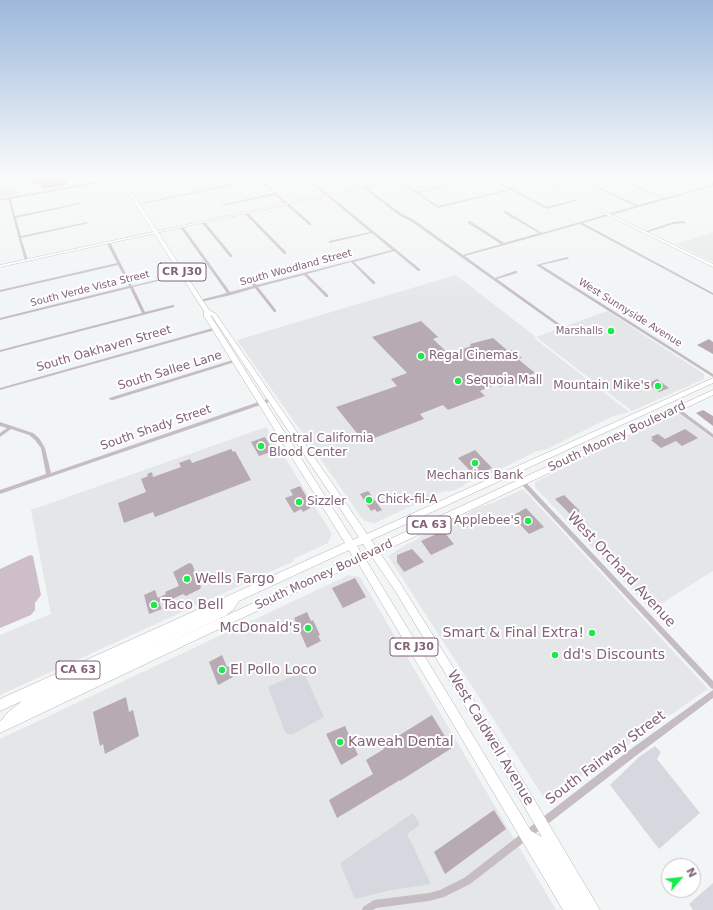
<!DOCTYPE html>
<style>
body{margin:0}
#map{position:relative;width:713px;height:910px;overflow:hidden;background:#f1f5f5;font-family:"DejaVu Sans",sans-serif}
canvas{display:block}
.north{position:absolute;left:661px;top:858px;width:40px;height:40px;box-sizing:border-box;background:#fff;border:1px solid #cdc1c8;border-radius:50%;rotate:62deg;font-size:11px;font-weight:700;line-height:16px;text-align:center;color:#836375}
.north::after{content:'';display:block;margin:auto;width:14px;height:18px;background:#1cea4a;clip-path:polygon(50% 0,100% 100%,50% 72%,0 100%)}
</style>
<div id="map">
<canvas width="713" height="910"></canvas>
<div class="north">N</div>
</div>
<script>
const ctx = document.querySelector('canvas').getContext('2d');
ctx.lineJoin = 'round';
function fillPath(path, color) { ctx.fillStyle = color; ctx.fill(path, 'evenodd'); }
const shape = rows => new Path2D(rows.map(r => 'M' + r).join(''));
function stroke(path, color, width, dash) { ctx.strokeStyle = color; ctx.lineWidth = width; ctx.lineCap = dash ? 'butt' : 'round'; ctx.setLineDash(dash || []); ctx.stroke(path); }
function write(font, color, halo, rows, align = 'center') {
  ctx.font = font + ' "DejaVu Sans",sans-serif'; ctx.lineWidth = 4; ctx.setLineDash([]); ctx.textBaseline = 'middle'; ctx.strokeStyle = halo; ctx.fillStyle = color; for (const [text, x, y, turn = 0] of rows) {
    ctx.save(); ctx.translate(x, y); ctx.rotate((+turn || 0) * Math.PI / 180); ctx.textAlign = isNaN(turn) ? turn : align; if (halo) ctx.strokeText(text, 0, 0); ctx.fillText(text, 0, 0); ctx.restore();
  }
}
fillPath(shape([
 [353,177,399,177,363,184],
 [713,232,713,262,676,244],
 [456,275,536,337,607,311,704,374,704,379,632,411,536,337,534,338,629,412,613,416,547,449,537,451,490,474,466,483,464,486,455,490,441,492,375,523,364,521,237,340],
 [678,413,713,439,713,571,651,610,535,487,535,482],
 [266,427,332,534,328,543,293,559,294,561,0,695,0,635,51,614,31,510],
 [523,489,708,689,546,801,388,556,407,544,418,539,419,537,480,507,493,503],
 [349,575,360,577,556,910,0,910,0,739]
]), '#e4e6e7');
fillPath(shape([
 [13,184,15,190,18,190,19,195,0,198,0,188],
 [303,671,324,717,293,734,288,734,285,732,268,687],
 [655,746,661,752,657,759,700,813,659,849,610,785,639,757],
 [413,813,420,825,407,834,431,884,391,890,355,899,340,863],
 [713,883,713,910,693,910,689,904]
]), '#d5d9df');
fillPath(shape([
 [30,555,33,556,41,595,35,603,35,610,31,615,0,628,0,569]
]), '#cebec9');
fillPath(shape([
 [29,177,64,177,68,185,44,189,41,184,32,185],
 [421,321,438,337,433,339,452,357,463,353,460,350,471,346,470,344,493,338,508,351,512,350,522,358,518,359,535,373,524,377,527,380,515,384,512,382,500,387,497,384,480,391,485,396,448,410,443,405,420,414,424,419,364,442,336,407,397,386,391,379,407,373,372,337],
 [709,339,713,342,713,354,697,345],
 [657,379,669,388,659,392,647,384],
 [703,410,713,416,713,426,696,413],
 [685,429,698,438,682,446,676,441,661,448,651,440,653,439,651,437,658,434,665,439],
 [265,437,273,451,259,456,251,442],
 [231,449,233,452,235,451,251,480,155,517,153,512,124,523,118,503,146,492,141,479,148,476,147,474,152,472,153,477,181,467,179,463,190,459,192,463],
 [475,450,492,468,475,476,458,458],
 [300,486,312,506,310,507,310,508,303,512,301,509,294,513,285,498,293,495,290,490],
 [368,491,382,510,377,512,375,509,371,511,360,494],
 [564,495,580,511,571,515,555,499],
 [526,508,544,527,529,534,512,516],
 [443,531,454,544,431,555,421,541],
 [412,549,424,562,404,572,397,562,397,555],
 [189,563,192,564,201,587,200,589,186,596,183,594,168,601,168,598,159,602,162,609,149,614,144,595,155,590,158,598,166,594,165,592,179,586,173,572],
 [355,578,366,597,343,608,332,588],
 [307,612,311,621,313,620,320,635,318,636,321,641,307,648,294,618],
 [222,655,227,667,229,666,233,677,218,685,209,662],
 [126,697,129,712,133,710,139,736,105,754,103,744,100,746,93,712],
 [432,715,452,748,400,781,400,780,337,818,329,800,373,774,366,760,384,749,382,746],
 [345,726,358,755,341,765,326,734],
 [494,810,506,829,445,874,434,852]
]), '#b8aab3');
const secondary = shape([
 [408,177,413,177,0,267,0,265,408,177],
 [530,177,534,177,713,264,713,267,530,177]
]);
const primary = shape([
 [118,177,122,177,209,310,216,314,367,534,713,378,713,383,371,540,375,546,713,390,713,395,380,553,400,583,495,734,600,910,563,910,358,563,0,733,0,721,3,719,5,715,22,701,0,711,0,699,345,543,204,316,204,311,118,177],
 [210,315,212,316,359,537,353,540,210,315],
 [363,544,367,550,361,553,357,546,363,544],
 [349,550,353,557,141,655,225,616,233,610,239,601,349,550],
 [372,557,394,589,487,742,542,837,531,831,366,560,372,557]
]);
stroke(secondary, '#bab0b6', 1);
stroke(primary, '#bab1b6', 1);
fillPath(shape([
 [121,177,122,177,122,179,11,199,15,216,79,203,80,204,16,218,21,236,87,222,89,223,21,238,28,260,25,261,8,199,0,201,0,199,121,177],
 [304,177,306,177,310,180,330,177,330,178,312,181,420,269,420,271,418,271,394,251,354,262,375,282,375,284,373,284,351,262,307,274,328,295,328,297,326,297,304,275,258,287,276,310,276,312,274,312,255,288,231,295,200,302,200,300,227,293,180,227,180,225,182,225,230,292,253,286,247,278,248,277,250,277,257,285,392,250,372,233,329,243,329,241,370,232,304,177],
 [486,177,490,177,547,207,578,199,579,200,547,209,511,190,438,208,396,180,398,179,417,192,486,177],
 [488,177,509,189,438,206,419,193,488,177],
 [574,177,576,177,638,205,663,198,614,178,614,177,616,177,665,198,713,184,713,186,583,223,713,293,713,295,580,224,465,256,495,278,515,271,517,271,517,273,497,279,561,325,560,326,558,326,412,222,400,216,362,187,364,186,402,214,414,220,463,255,501,244,468,223,468,221,470,221,504,243,539,233,504,213,504,211,506,211,542,233,635,206,574,177],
 [656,177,658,177,661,178,660,179,656,177],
 [697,177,699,177,713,182,713,184,697,177],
 [259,178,311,223,311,225,309,225,275,195,222,206,221,205,274,193,258,180,138,205,137,204,259,178],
 [245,212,247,212,286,252,286,254,284,254,245,214,245,212],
 [202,221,204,221,232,255,232,257,230,257,202,223,202,221],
 [684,221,686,222,685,223,674,224,645,233,643,232,673,222,684,221],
 [107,241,110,242,132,286,184,273,184,275,133,287,145,312,173,305,174,305,174,307,0,352,0,350,142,313,130,288,0,320,0,318,129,286,118,265,0,292,0,290,117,263,106,242,107,241],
 [567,257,569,258,568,259,541,265,713,374,713,377,536,265,567,257],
 [213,328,214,328,216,329,215,330,0,390,0,388,213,328],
 [233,360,235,360,236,361,235,362,113,400,111,400,109,399,109,398,233,360],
 [270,398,272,399,272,401,0,494,0,490,46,474,41,448,35,440,29,435,11,429,0,437,0,433,7,428,0,426,0,422,33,433,39,438,45,448,51,473,270,398],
 [677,407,713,434,713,438,675,410,675,408,677,407],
 [512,469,514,470,713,681,713,689,711,688,510,472,509,471,510,470,512,469],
 [713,690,713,698,637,755,470,884,444,897,429,901,376,908,373,910,362,910,363,907,374,900,429,893,440,890,464,878,631,749,713,690]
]), '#c6bdc2');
fillPath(secondary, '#fff');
fillPath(primary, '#fff');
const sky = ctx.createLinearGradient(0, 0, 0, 304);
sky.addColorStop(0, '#9db8dc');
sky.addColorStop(0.58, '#f9fafa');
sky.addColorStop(1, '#f9fafa00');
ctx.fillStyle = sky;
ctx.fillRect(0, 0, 713, 304);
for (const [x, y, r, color] of [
 [611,331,4,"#1cea4a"],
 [421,356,4,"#1cea4a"],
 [458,381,4,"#1cea4a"],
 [658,386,4,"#1cea4a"],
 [261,446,4,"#1cea4a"],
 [475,463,4,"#1cea4a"],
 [369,500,4,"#1cea4a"],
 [299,502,4,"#1cea4a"],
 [528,521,4,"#1cea4a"],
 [187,579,4,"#1cea4a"],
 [154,605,4,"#1cea4a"],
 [308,628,4,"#1cea4a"],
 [592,633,4,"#1cea4a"],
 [555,655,4,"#1cea4a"],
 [222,670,4,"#1cea4a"],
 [340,742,4,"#1cea4a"]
]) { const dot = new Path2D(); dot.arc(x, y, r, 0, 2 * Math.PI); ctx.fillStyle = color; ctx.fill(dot); stroke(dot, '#fff', 1.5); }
write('10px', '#836375', '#fff', [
 ["South Woodland Street",296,268,-15],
 ["South Verde Vista Street",90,289,-14],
 ["West Sunnyside Avenue",630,313,32]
]);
write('10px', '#836375', '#fff', [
 ["Marshalls",603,331]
], 'right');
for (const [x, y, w] of [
 [182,272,48],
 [429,525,44],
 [414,647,48],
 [78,670,44]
]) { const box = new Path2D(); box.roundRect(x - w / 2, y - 9, w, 18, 3); ctx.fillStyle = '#fff'; ctx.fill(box); stroke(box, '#836375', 1); }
write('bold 11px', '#836375', null, [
 ["CR J30",182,272],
 ["CA 63",429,525],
 ["CR J30",414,647],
 ["CA 63",78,670]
]);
write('12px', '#836375', '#fff', [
 ["South Oakhaven Street",104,349,-16],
 ["South Sallee Lane",170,371,-17],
 ["South Shady Street",156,428,-19],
 ["South Mooney Boulevard",617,437,-25],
 ["South Mooney Boulevard",324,575,-25]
]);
write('12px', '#836375', '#fff', [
 ["Regal Cinemas",429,356],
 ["Sequoia Mall",466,381],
 ["Mountain Mike's",650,386,"right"],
 ["Central California",269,439],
 ["Blood Center",269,453],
 ["Mechanics Bank",475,476,"center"],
 ["Chick-fil-A",377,500],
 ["Sizzler",307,502],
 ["Applebee's",520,521,"right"]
], 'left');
write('14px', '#836375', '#fff', [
 ["West Orchard Avenue",621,570,47],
 ["West Caldwell Avenue",490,738,59],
 ["South Fairway Street",606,758,-37]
]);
write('14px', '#836375', '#fff', [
 ["Wells Fargo",195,579],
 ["Taco Bell",162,605],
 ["McDonald's",300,628,"right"],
 ["Smart & Final Extra!",584,633,"right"],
 ["dd's Discounts",563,655],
 ["El Pollo Loco",230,670],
 ["Kaweah Dental",348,742]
], 'left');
</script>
